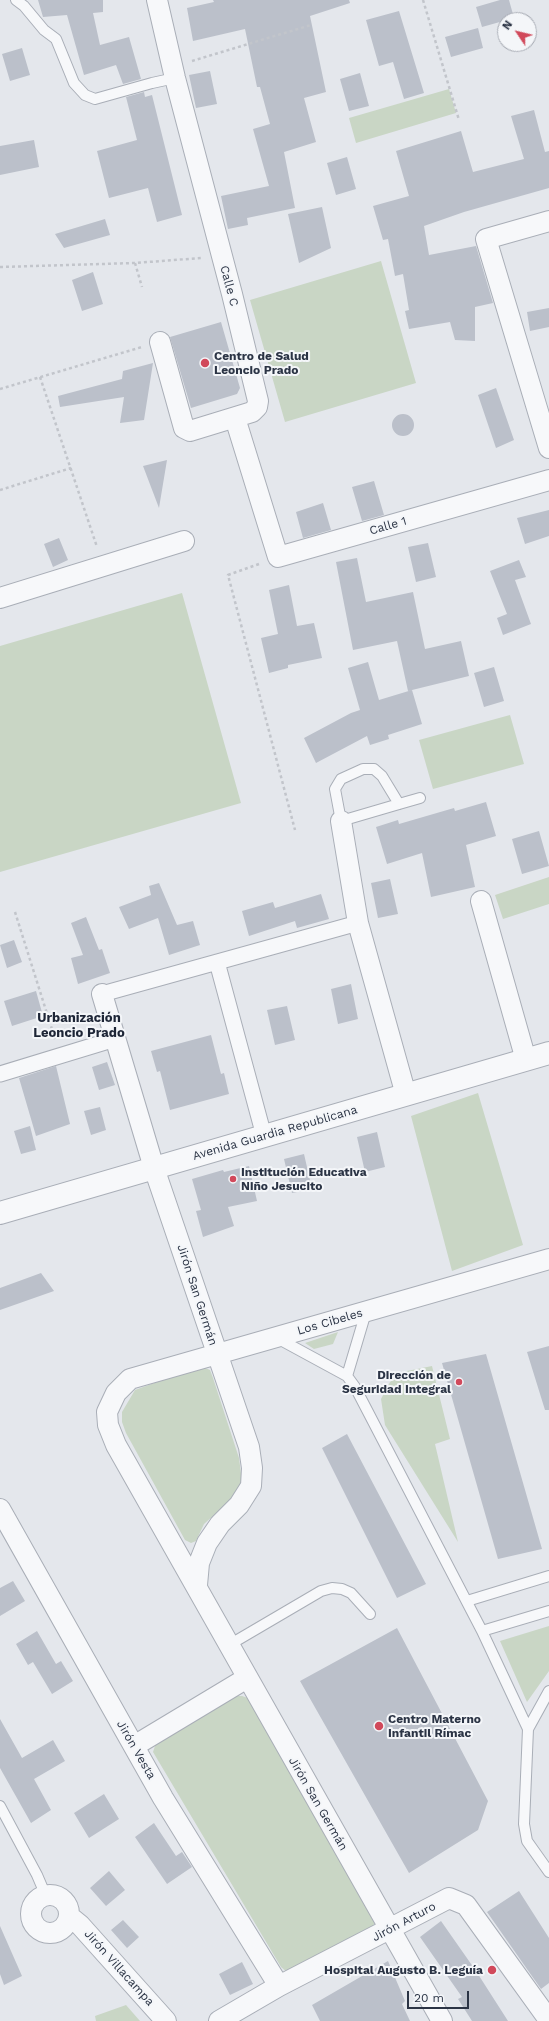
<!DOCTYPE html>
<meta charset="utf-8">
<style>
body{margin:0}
#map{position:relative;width:549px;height:2021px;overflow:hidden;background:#e4e7ec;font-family:"Work Sans",sans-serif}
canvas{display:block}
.north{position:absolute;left:497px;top:12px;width:40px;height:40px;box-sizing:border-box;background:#f4f6f9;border:1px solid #a4a8b1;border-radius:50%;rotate:305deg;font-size:11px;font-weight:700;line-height:16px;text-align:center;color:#2b3445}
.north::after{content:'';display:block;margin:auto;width:14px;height:18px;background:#d1495b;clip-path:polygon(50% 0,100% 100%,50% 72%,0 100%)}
.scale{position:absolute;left:407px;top:1991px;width:62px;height:18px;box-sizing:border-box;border:2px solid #2b3445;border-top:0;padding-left:5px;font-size:12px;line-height:14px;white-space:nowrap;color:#2b3445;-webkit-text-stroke:3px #f4f6f9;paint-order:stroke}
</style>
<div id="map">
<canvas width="549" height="2021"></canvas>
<div class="north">N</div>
<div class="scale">20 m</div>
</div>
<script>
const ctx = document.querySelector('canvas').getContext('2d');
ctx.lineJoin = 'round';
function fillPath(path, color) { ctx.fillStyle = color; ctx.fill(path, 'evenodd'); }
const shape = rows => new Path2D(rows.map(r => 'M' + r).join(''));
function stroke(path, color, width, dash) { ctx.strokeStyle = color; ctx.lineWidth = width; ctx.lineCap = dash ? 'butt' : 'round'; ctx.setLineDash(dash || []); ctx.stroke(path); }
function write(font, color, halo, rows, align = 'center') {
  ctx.font = font + ' "Work Sans",sans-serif'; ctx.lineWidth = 4; ctx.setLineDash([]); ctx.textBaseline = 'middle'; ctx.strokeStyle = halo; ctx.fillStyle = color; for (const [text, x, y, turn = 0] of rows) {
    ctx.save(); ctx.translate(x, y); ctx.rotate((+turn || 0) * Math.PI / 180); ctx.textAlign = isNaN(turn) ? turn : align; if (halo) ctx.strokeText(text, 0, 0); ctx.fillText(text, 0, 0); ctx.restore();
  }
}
fillPath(shape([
 [449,89,456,113,356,143,349,118],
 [381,261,416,383,285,422,250,300],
 [182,593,241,803,0,872,0,646],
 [510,715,524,764,433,789,419,740],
 [549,877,549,904,503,919,495,895],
 [478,1093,523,1245,452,1271,411,1116],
 [338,1332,333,1344,314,1349,305,1343],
 [201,1366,210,1370,213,1378,239,1458,242,1481,239,1490,234,1497,204,1524,196,1541,191,1543,185,1540,126,1433,122,1422,122,1412,135,1390],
 [432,1366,450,1439,435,1444,458,1542,385,1425,381,1399,390,1382,402,1372],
 [549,1626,549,1671,527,1702,500,1641],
 [233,1696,242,1696,248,1698,376,1920,369,1934,287,1972,281,1967,153,1752,156,1743],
 [126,2005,140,2021,96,2021,95,2016]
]), '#c9d6c5');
fillPath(shape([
 [38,0,103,0,103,12,93,13,100,45,129,37,141,79,123,84,116,65,84,75,67,15,43,17],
 [213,0,349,0,350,3,310,16,326,92,304,98,316,142,284,152,295,208,247,218,248,225,228,229,221,196,269,186,253,129,270,124,260,87,257,87,245,29,193,41,187,8,214,2],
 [500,0,509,0,514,18,482,27,476,7],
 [399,11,424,93,404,99,393,62,379,66,366,20],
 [478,28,483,48,451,57,445,37],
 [22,48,30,75,10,81,2,54],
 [210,71,217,104,196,108,189,75],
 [360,73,369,106,349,111,340,79],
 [144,92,145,97,152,95,182,215,157,222,148,188,109,198,97,151,137,140,126,97],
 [534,110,545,152,549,151,549,188,464,212,424,226,429,255,476,246,493,303,475,307,475,341,455,340,450,322,409,329,405,311,409,310,403,274,395,276,388,239,383,240,373,206,409,196,396,151,461,131,473,172,524,159,511,116],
 [34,140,39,167,0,175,0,146],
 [347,157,356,189,336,195,327,163],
 [322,207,331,248,299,263,288,214],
 [105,219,110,235,64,248,55,234],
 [93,272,103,304,82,311,72,280],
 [549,308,549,327,530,331,527,312],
 [221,322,240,388,237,394,191,408,170,337],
 [153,363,144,420,120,423,124,397,60,407,58,396,122,379,123,371],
 [496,388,514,440,496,448,478,395],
 '392 425a11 11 0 1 1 22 0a11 11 0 1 1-22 0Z',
 [167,460,159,508,143,466],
 [374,481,384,515,362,521,352,487],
 [323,503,331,530,303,538,296,512],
 [549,510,549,536,525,544,517,518],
 [59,538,68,560,53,567,44,544],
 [428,543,436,577,416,582,408,547],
 [357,558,366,602,413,592,425,649,461,641,469,676,408,691,397,641,353,650,336,562],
 [519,560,526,577,515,580,531,624,503,635,497,618,507,614,490,571],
 [289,585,297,626,314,623,322,658,288,665,288,668,269,673,261,638,278,634,269,590],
 [368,662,379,700,412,690,422,724,388,735,389,739,370,745,367,736,316,763,304,738,351,713,360,710,348,668],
 [494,667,504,701,484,707,474,673],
 [486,802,496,836,466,845,475,887,431,897,422,853,387,864,376,827,398,820,399,824,454,808,455,811],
 [539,831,549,866,522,874,512,839],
 [390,879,398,914,378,918,371,883],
 [159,883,177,925,193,921,200,945,169,955,158,918,129,929,119,907,151,895,149,886],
 [321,894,329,919,297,928,295,921,249,936,242,911,273,902,275,908],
 [86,917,99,950,102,949,110,973,78,984,71,958,83,955,71,923],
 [14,940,22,962,7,968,0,945],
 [351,984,358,1019,338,1024,331,989],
 [36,991,43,1016,12,1026,4,1001],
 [287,1006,295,1040,275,1045,267,1010],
 [211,1035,221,1074,224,1073,229,1094,170,1110,160,1071,157,1072,151,1051],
 [107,1062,115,1085,99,1090,92,1067],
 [56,1066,70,1124,36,1136,19,1078],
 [100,1107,106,1130,91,1135,84,1111],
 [30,1126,36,1150,21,1154,14,1131],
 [377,1132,385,1167,365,1172,357,1137],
 [304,1154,312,1189,292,1193,284,1159],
 [249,1166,257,1201,228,1207,234,1226,203,1237,196,1211,201,1210,192,1179,223,1170,224,1172],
 [41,1273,54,1291,0,1310,0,1288],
 [549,1346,549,1410,545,1410,527,1352],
 [486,1354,542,1549,498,1559,442,1363],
 [347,1434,426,1584,397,1598,322,1448],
 [13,1581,25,1601,0,1616,0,1588],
 [397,1628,488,1801,478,1830,409,1873,300,1681],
 [37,1631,56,1664,61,1661,73,1681,52,1694,33,1662,28,1665,16,1644],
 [0,1719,22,1758,53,1740,65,1761,34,1779,51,1810,31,1823,0,1768],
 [104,1794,119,1819,89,1838,74,1813],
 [154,1823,176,1856,182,1852,192,1867,167,1884,135,1837],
 [109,1871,125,1890,106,1906,90,1888],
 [519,1891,549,1938,549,1983,541,1989,487,1912],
 [123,1920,139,1937,127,1948,111,1930],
 [441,1921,476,1971,508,2021,472,2021,458,1999,462,1997,420,1937],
 [0,1926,22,1976,4,1985,0,1974],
 [388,1961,405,2001,402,2004,410,2021,320,2021,312,2005],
 [242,1962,253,1984,230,1995,219,1974]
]), '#bbc0ca');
const service = shape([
 [16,0,24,6,44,30,56,39,74,83,85,95,95,99,152,83,175,78],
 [399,804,382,776,374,769,363,769,341,779,335,789,341,821,399,804,420,798],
 [277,1338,347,1376,355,1387,482,1631,528,1729],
 [347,1376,366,1312],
 [467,1601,549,1576],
 [482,1631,549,1611],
 [229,1645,321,1591,332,1588,342,1589,351,1593,370,1614],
 [549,1691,528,1729,524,1824,527,1841,549,1872],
 [0,1806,37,1875,46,1896]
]);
const pedestrian = shape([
 [217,962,264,1136],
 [102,994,358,923],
 [0,1074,115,1039]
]);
const minor = shape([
 [157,0,175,78,232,294,258,401,257,407,252,412,190,431,184,428,160,342],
 [549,221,486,239,549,448],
 [235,418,278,557,549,480],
 [0,598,184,541],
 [341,821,358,923,406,1095],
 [481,901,526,1060],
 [102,994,154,1168,249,1447,252,1468,251,1486,239,1505,220,1524,207,1543,199,1563,197,1585],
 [0,1509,163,1798,279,1986],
 [134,1746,247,1678],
 '31 1914a19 19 0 1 1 38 0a19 19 0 1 1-38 0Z',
 [69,1916,80,1925,166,2021],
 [219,2021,279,1986,449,1898,466,1905,549,2020],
 [442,2021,116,1445,108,1425,107,1412,116,1393,130,1379,549,1259]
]);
const tertiary = shape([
 [0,1213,549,1053]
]);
stroke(service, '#a9aeb7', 12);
stroke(pedestrian, '#a9aeb7', 17);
stroke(minor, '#a9aeb7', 22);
stroke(tertiary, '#a9aeb7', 24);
stroke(shape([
 [423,0,459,120],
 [192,61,311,25],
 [135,263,142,287],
 [0,267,135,263,201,258],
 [40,377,97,547],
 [0,389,142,347],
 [0,490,71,468],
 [259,564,228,575,295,830],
 [15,912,55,1039]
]), '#c2c5cb', 2.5, [3, 3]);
stroke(service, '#f7f8fa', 10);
stroke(pedestrian, '#f7f8fa', 15);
stroke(minor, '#f7f8fa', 20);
stroke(tertiary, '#f7f8fa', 22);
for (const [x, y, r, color] of [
 [205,363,5,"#d1495b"],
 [233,1179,4,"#d1495b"],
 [459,1382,4,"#d1495b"],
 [379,1726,5,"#d1495b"],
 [492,1970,5,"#d1495b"]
]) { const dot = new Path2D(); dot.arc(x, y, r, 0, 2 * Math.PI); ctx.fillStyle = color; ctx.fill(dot); stroke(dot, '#f4f6f9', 1.5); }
write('12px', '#2b3445', '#f4f6f9', [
 ["Calle C",229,286,75],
 ["Calle 1",388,526,-16],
 ["Avenida Guardia Republicana",275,1133,-16],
 ["Jirón San Germán",197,1295,72],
 ["Los Cibeles",330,1322,-16],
 ["Jirón Vesta",136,1750,60],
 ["Jirón San Germán",318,1804,60],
 ["Jirón Arturo",404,1922,-28],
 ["Jirón Villacampa",119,1968,48]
]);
write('bold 12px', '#2b3445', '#f4f6f9', [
 ["Centro de Salud",214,356],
 ["Leoncio Prado",214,370],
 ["Institución Educativa",241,1172],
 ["Niño Jesucito",241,1186],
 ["Dirección de",451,1375,"right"],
 ["Seguridad Integral",451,1389,"right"],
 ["Centro Materno",388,1719],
 ["Infantil Rímac",388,1733],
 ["Hospital Augusto B. Leguía",483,1970,"right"]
], 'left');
write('bold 13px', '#1d2536', '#f4f6f9', [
 ["Urbanización",79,1018],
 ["Leoncio Prado",79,1033]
]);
</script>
